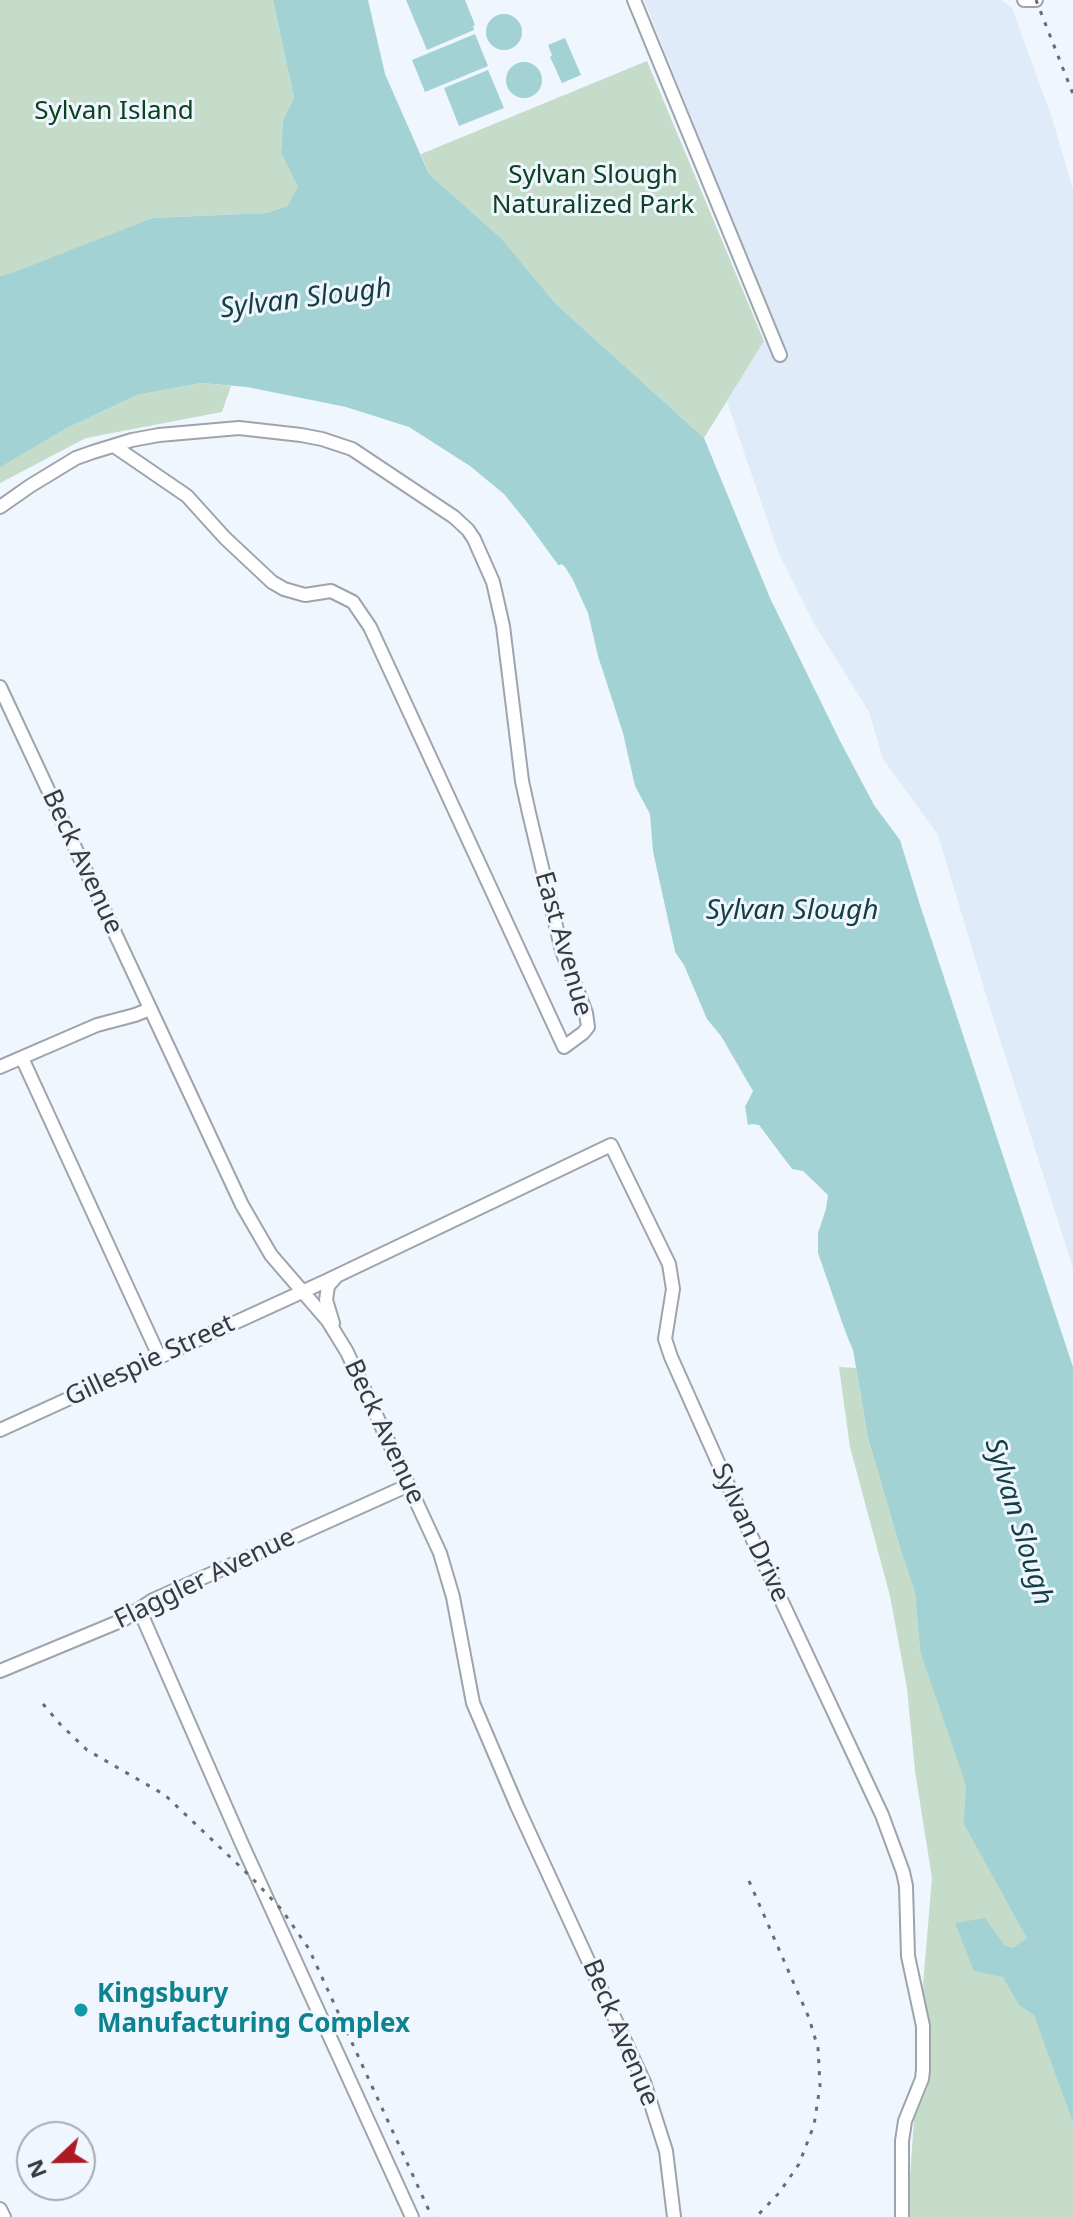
<!DOCTYPE html>
<style>
body{margin:0}
#map{position:relative;width:1073px;height:2217px;overflow:hidden;background:#eff6fe;font-family:"Noto Sans",sans-serif}
canvas{display:block}
.north{position:absolute;left:16px;top:2121px;width:80px;height:80px;box-sizing:border-box;background:#eff6fe;border:2px solid #a6abb1;border-radius:50%;rotate:248deg;font-size:22px;font-weight:700;line-height:32px;text-align:center;color:#383b3e}
.north::after{content:'';display:block;margin:auto;width:28px;height:36px;background:#ad1b22;clip-path:polygon(50% 0,100% 100%,50% 72%,0 100%)}
</style>
<div id="map">
<canvas width="1073" height="2217"></canvas>
<div class="north">N</div>
</div>
<script>
const ctx = document.querySelector('canvas').getContext('2d');
ctx.lineJoin = 'round';
function fillPath(path, color) { ctx.fillStyle = color; ctx.fill(path, 'evenodd'); }
const shape = rows => new Path2D(rows.map(r => 'M' + r).join(''));
function stroke(path, color, width, dash) { ctx.strokeStyle = color; ctx.lineWidth = width; ctx.lineCap = dash ? 'butt' : 'round'; ctx.setLineDash(dash || []); ctx.stroke(path); }
function write(font, color, halo, rows, align = 'center') {
  ctx.font = font + ' "Noto Sans",sans-serif'; ctx.lineWidth = 6; ctx.setLineDash([]); ctx.textBaseline = 'middle'; ctx.strokeStyle = halo; ctx.fillStyle = color; for (const [text, x, y, turn = 0] of rows) {
    ctx.save(); ctx.translate(x, y); ctx.rotate((+turn || 0) * Math.PI / 180); ctx.textAlign = isNaN(turn) ? turn : align; if (halo) ctx.strokeText(text, 0, 0); ctx.fillText(text, 0, 0); ctx.restore();
  }
}
fillPath(shape([
 [644,0,1001,0,1012,8,1052,118,1073,189,1073,1268,989,1005,938,835,883,759,869,712,813,622,779,554,750,470,727,401,764,341,778,333]
]), '#e0ebf9');
fillPath(shape([
 [0,0,273,0,294,98,283,120,281,151,299,187,287,206,266,213,152,218,15,273,0,276],
 [647,61,764,341,704,438,556,304,502,239,429,174,421,154],
 [201,383,231,386,222,412,86,438,0,483,0,466,67,428,137,395],
 [839,1367,856,1368,868,1438,901,1551,915,1593,920,1651,1073,2054,1073,2217,909,2217,909,2191,914,2120,928,2086,928,2025,922,1996,932,1878,915,1771,907,1688,890,1596,850,1447]
]), '#c4dcc9');
fillPath(shape([
 [273,0,368,0,385,74,429,174,502,239,556,304,704,438,770,598,839,739,874,805,900,840,920,905,1073,1367,1073,2122,1034,2015,1019,2005,1003,1977,974,1971,955,1923,985,1918,1004,1945,1013,1948,1027,1938,964,1824,966,1785,920,1651,915,1593,901,1551,868,1438,853,1350,822,1277,812,1241,821,1195,793,1170,769,1141,748,1125,745,1106,748,1090,702,1015,675,952,645,816,624,768,615,718,590,642,559,566,526,521,504,494,470,466,409,427,346,407,247,387,201,383,137,395,67,428,0,467,0,276,15,272,152,218,266,213,287,206,298,187,281,152,283,120,294,98],
 [406,0,465,0,475,25,473,26,474,30,427,50],
 '486 32a18 18 0 1 1 36 0a18 18 0 1 1-36 0Z',
 [475,34,488,66,425,92,412,60],
 [565,38,581,75,562,83,550,57,552,55,548,45],
 '506 80a18 18 0 1 1 36 0a18 18 0 1 1-36 0Z',
 [488,70,504,108,459,126,444,88]
]), '#a3d2d4');
fillPath(shape([
 [562,564,565,567,573,580,588,613,598,656,623,733,635,786,650,814,653,852,675,952,684,965,707,1019,721,1036,753,1091,746,1105,741,1108,744,1091,698,1017,672,953,646,853,641,817,620,770,611,720,581,620,555,567],
 [752,1124,759,1125,792,1169,803,1171,828,1195,826,1209,818,1233,818,1253,849,1342,846,1344,818,1279,808,1242,817,1196,814,1190,790,1173,766,1144,744,1126]
]), '#eff6fe');
const minor = shape([
 [634,0,780,355],
 [1024,0,1036,0],
 [0,507,30,486,76,458,93,452,132,440,159,435,239,428,301,435,322,439,352,449,454,517,468,530,474,539,493,582,503,626,522,781,529,813,562,951,586,1013,588,1027,583,1033,564,1047,370,627,353,602,331,591,305,595,284,589,272,582,225,538,187,496,114,446],
 [0,687,242,1205,271,1255,328,1321,347,1352,440,1553,453,1597,473,1703,517,1806,644,2082,666,2151,674,2217],
 [22,1058,159,1356],
 [0,1067,97,1025,135,1015,150,1009],
 [333,1323,326,1300,328,1286,336,1277],
 [0,1430,326,1281,611,1145,669,1264,673,1289,665,1339,671,1357,746,1525,882,1815,903,1872,906,1886,908,1956,923,2026,923,2070,922,2079,905,2121,902,2141,902,2217],
 [139,1609,242,1844,412,2217],
 [0,1671,123,1620,153,1600,409,1485],
 [0,2209,4,2217]
]);
stroke(minor, '#9ea4ab', 16);
stroke(minor, '#fff', 12);
stroke(shape([
 [1036,0,1073,94],
 [43,1704,60,1724,87,1750,165,1795,251,1877,282,1910,309,1949,432,2217],
 [749,1881,809,2018,818,2048,820,2086,814,2125,799,2164,779,2193,756,2217]
]), '#696d71', 3, [4, 8]);
for (const [x, y, r, color] of [
 [81,2010,8,"#0f9aa8"]
]) { const dot = new Path2D(); dot.arc(x, y, r, 0, 2 * Math.PI); ctx.fillStyle = color; ctx.fill(dot); stroke(dot, '#eff6fe', 3); }
write('26px', '#0c4121', '#eff6fe', [
 ["Sylvan Island",114,112],
 ["Sylvan Slough",593,176],
 ["Naturalized Park",593,206]
]);
write('26px', '#383b3e', '#eff6fe', [
 ["Beck Avenue",82,862,65],
 ["East Avenue",563,944,74],
 ["Gillespie Street",150,1361,-25],
 ["Beck Avenue",384,1432,65],
 ["Sylvan Drive",750,1533,65],
 ["Flaggler Avenue",205,1579,-26],
 ["Beck Avenue",620,2033,67]
]);
write('bold 26px', '#0d838f', '#eff6fe', [
 ["Kingsbury",97,1995],
 ["Manufacturing Complex",97,2025]
], 'left');
write('italic 28px', '#133f41', '#eff6fe', [
 ["Sylvan Slough",306,299,-7],
 ["Sylvan Slough",792,911],
 ["Sylvan Slough",1018,1522,73]
]);
</script>
